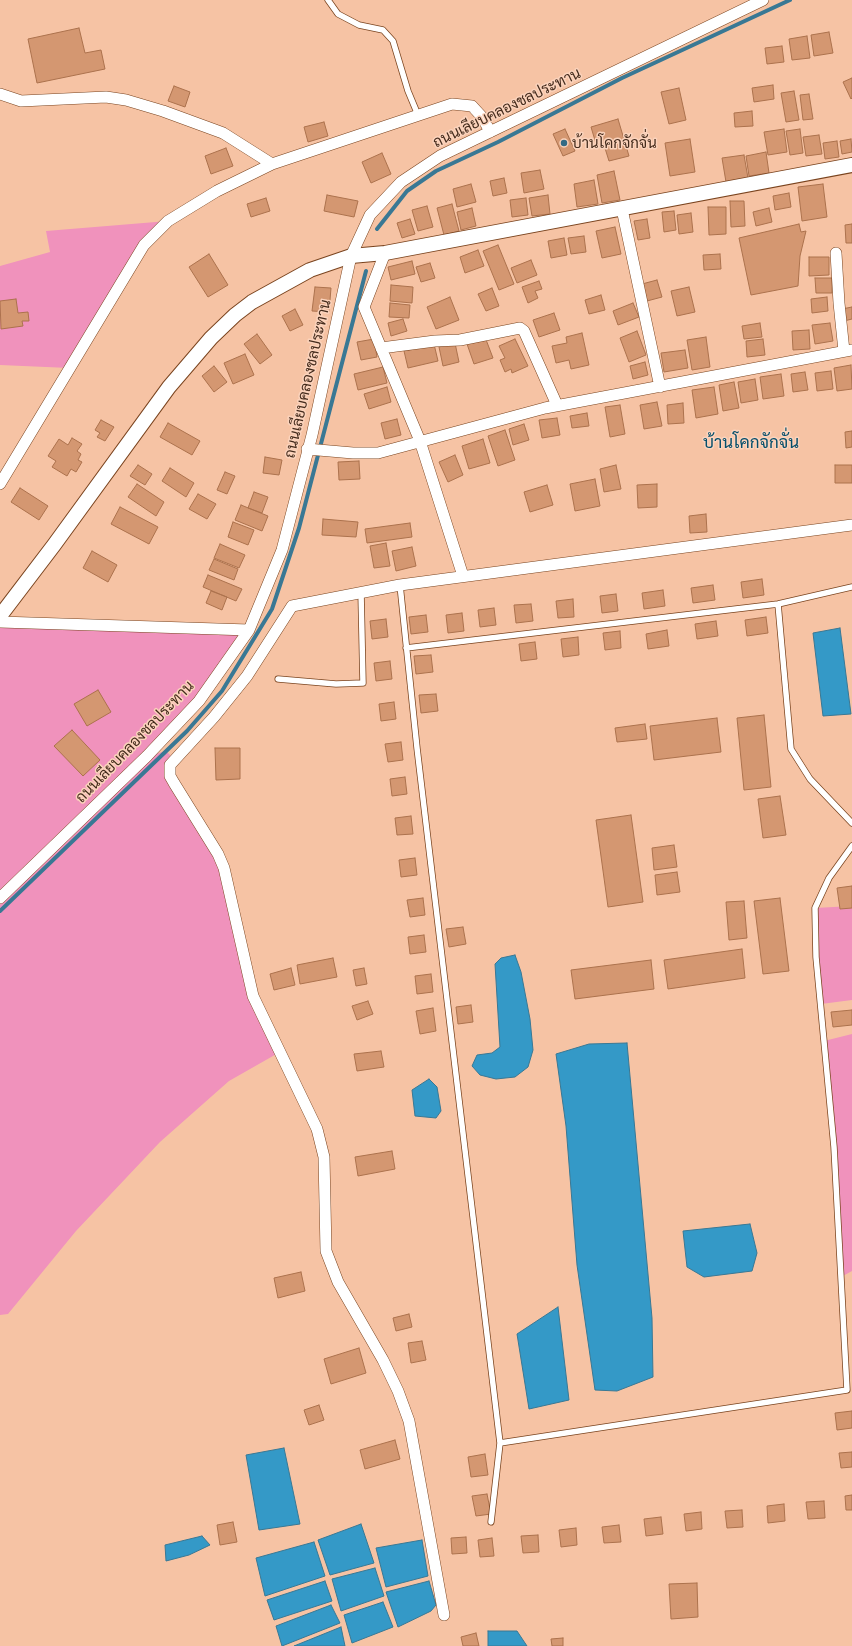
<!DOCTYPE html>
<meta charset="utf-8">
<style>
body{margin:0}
canvas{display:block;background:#f6c3a4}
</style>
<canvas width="852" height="1646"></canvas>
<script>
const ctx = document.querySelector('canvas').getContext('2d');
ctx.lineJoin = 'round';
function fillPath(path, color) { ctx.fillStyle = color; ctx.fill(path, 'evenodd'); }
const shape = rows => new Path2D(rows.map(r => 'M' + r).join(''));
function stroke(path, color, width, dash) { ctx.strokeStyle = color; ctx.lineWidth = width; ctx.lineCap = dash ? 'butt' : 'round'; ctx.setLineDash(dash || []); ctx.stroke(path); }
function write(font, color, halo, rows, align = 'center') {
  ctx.font = font + ' "Alegreya Sans",Sarabun,sans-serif'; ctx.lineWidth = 3; ctx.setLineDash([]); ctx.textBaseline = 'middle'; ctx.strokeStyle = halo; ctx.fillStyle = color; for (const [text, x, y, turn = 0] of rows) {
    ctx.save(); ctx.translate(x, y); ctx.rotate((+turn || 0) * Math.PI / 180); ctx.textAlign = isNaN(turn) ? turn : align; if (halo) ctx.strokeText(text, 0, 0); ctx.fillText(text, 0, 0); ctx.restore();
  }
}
fillPath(shape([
 [168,221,144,245,69,368,0,365,0,266,50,252,46,231],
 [0,622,249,630,218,676,148,756,166,751,174,759,170,765,218,854,253,996,280,1052,229,1081,160,1142,76,1231,8,1314,0,1315],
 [852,906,852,1000,821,1004,815,908],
 [852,1034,852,1271,841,1277,824,1041]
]), '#f092bc');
const water = shape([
 [840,628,851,714,823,716,813,633,840,628],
 [515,955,521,972,530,1019,533,1050,528,1067,515,1077,496,1079,480,1075,472,1066,477,1055,492,1053,500,1047,495,964,501,958,515,955],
 [627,1043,652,1318,653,1377,617,1391,595,1390,577,1265,566,1126,556,1054,589,1044,627,1043],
 [429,1079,437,1087,441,1111,436,1118,415,1116,412,1090,429,1079],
 [750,1224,757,1253,752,1271,704,1277,687,1267,683,1231,750,1224],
 [558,1307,569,1400,529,1409,517,1334,558,1307],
 [284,1448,300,1524,259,1530,246,1455,284,1448],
 [361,1524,374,1563,330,1575,318,1540,361,1524],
 [202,1536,210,1545,189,1555,166,1561,165,1545,202,1536],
 [422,1540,428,1576,386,1587,376,1548,422,1540],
 [314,1542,325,1576,265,1596,256,1558,314,1542],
 [375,1568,384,1596,341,1611,332,1579,375,1568],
 [325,1581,332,1601,274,1620,267,1600,325,1581],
 [429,1581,436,1605,431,1611,398,1627,386,1592,429,1581],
 [383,1602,393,1627,352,1643,344,1615,383,1602],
 [331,1605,340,1623,282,1646,276,1626,331,1605],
 [341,1627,345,1646,294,1646,341,1627],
 [488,1631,517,1631,527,1646,488,1646,488,1631]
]);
fillPath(water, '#3499c7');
stroke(water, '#397894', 1);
stroke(shape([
 [377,229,407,191,436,171,498,142,622,78,790,0],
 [0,911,187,731,222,691,272,609,299,528,366,271]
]), '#397894', 4);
const building = shape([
 [79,28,85,53,101,50,105,69,37,83,28,39,79,28],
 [829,32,833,53,814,56,811,35,829,32],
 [807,36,810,58,792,60,789,39,807,36],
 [782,46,784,62,767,64,765,48,782,46],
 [852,78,852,98,851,99,843,82,852,78],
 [773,85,774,99,754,102,752,88,773,85],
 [174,86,190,92,185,107,168,101,174,86],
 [679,88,686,120,669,124,661,92,679,88],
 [794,91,799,120,786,122,781,93,794,91],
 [809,94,813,119,803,120,800,95,809,94],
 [752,111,753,126,735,127,734,113,752,111],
 [618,119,629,156,609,161,604,145,597,147,591,127,618,119],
 [324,122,328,136,308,142,304,127,324,122],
 [565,129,575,151,563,156,553,134,565,129],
 [784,129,787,152,768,155,764,132,784,129],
 [800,129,803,153,790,155,786,131,800,129],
 [819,135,822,154,806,156,803,137,819,135],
 [690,139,695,172,670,176,665,143,690,139],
 [851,139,852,152,842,154,840,141,851,139],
 [837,141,839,157,825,159,823,143,837,141],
 [226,148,233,166,211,174,205,156,226,148],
 [766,152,769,173,749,176,746,156,766,152],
 [382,153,391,174,371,183,362,162,382,153],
 [744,155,748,178,726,182,722,158,744,155],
 [540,170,544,189,524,193,521,173,540,170],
 [614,171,620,200,602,203,597,175,614,171],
 [504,178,507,193,493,196,490,181,504,178],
 [594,180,598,204,577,207,574,184,594,180],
 [471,184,476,202,457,207,453,189,471,184],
 [823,184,827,217,802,221,798,187,823,184],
 [789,193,791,207,775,210,773,196,789,193],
 [327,195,358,201,354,217,324,211,327,195],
 [548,195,550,214,532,216,529,198,548,195],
 [266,198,270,211,251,217,247,204,266,198],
 [526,198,528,215,512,217,510,200,526,198],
 [730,201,744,201,745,226,731,227,730,201],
 [452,204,459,231,444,235,437,208,452,204],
 [427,206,433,227,418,231,412,210,427,206],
 [708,207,726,207,726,234,709,235,708,207],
 [472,208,476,226,461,230,457,212,472,208],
 [769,208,772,222,756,226,753,212,769,208],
 [674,211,676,230,664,232,662,212,674,211],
 [691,213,693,232,679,234,677,215,691,213],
 [410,219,415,234,402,238,397,223,410,219],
 [647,219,650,238,638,240,634,221,647,219],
 [799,224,801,232,806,231,800,256,798,286,751,295,739,238,799,224],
 [852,224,852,243,846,243,845,225,852,224],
 [615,227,621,254,602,258,596,231,615,227],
 [584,236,586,252,571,254,568,238,584,236],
 [564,238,567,255,551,258,548,241,564,238],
 [498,245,514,284,499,290,483,251,498,245],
 [478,250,484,266,465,273,460,257,478,250],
 [209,254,228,285,208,297,189,267,209,254],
 [720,254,721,269,704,270,703,255,720,254],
 [809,257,829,257,829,275,809,276,809,257],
 [531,260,537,275,517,283,511,268,531,260],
 [412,261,415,274,391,280,388,267,412,261],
 [430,263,435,278,421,282,416,267,430,263],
 [815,278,832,278,832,293,816,293,815,278],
 [657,280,662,297,647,301,642,284,657,280],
 [539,281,542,289,535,291,538,298,528,303,522,287,539,281],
 [391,285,413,287,412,303,390,301,391,285],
 [315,287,331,288,329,312,312,311,315,287],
 [689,287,695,312,677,316,671,291,689,287],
 [492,288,499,306,486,311,478,294,492,288],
 [601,295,605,310,589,314,585,300,601,295],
 [450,297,459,320,436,329,427,307,450,297],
 [827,297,828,311,812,313,811,299,827,297],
 [16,299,18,313,28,312,29,321,22,321,23,326,1,329,0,301,16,299],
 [390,303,410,305,409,318,389,317,390,303],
 [633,303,639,317,618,325,613,311,633,303],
 [852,307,852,319,844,321,842,309,852,307],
 [295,309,303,325,290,331,282,316,295,309],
 [554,313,560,330,539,337,533,320,554,313],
 [403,319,407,331,391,336,388,323,403,319],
 [760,323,762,337,744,339,742,326,760,323],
 [830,323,833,341,815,344,812,325,830,323],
 [809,330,810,349,793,350,792,331,809,330],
 [637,331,646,355,629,362,620,338,637,331],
 [582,333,589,365,571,369,569,360,556,363,552,346,567,343,566,337,582,333],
 [257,334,272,355,260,364,244,344,257,334],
 [485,337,493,358,474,364,467,344,485,337],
 [706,337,710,367,692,370,687,340,706,337],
 [374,339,377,357,361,360,357,342,374,339],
 [515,339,528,366,512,373,511,369,505,372,500,360,505,358,499,346,515,339],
 [763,339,765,355,747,357,746,341,763,339],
 [455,343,459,362,443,366,439,347,455,343],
 [434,344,438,361,408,368,404,351,434,344],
 [685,350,688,368,664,372,661,353,685,350],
 [245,354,254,375,233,384,224,363,245,354],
 [645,362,648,375,633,379,630,366,645,362],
 [851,365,852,389,837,391,834,368,851,365],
 [214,366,227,382,214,392,202,376,214,366],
 [383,367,387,383,358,390,354,374,383,367],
 [831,371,833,389,817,391,815,373,831,371],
 [805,372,808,390,793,392,791,374,805,372],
 [781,374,784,396,763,399,760,377,781,374],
 [755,379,758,400,741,403,738,382,755,379],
 [734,382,739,408,723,411,719,385,734,382],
 [387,387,391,402,369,409,364,394,387,387],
 [714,387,718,414,696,418,692,390,714,387],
 [657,402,662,426,644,429,640,405,657,402],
 [683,403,684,423,668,424,667,405,683,403],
 [620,405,625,434,610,437,605,407,620,405],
 [587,413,589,426,572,428,570,416,587,413],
 [557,418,560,435,542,438,539,420,557,418],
 [397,419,401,435,385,439,381,423,397,419],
 [101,420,114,427,105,441,97,437,100,433,95,430,101,420],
 [168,423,200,441,192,455,160,437,168,423],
 [524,424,529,440,513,445,509,429,524,424],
 [505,430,515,460,498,466,488,436,505,430],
 [852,431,852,447,846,448,845,432,852,431],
 [72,438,82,444,77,451,81,454,78,460,82,462,76,472,71,469,67,476,52,467,56,461,48,456,59,439,68,445,72,438],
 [483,439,490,463,469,469,462,446,483,439],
 [455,455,463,475,448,482,439,462,455,455],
 [265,457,282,460,279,475,263,473,265,457],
 [359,461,360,479,339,480,338,462,359,461],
 [138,465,152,474,145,485,130,476,138,465],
 [616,465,621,489,604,492,600,469,616,465],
 [835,465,852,465,852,483,835,483,835,465],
 [170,468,194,483,186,497,162,481,170,468],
 [225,472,235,476,227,494,217,490,225,472],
 [595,479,600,506,575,511,570,484,595,479],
 [137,484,164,502,156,516,128,497,137,484],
 [657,484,657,507,638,508,637,485,657,484],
 [547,485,553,505,530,512,524,492,547,485],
 [20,488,48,506,39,520,11,502,20,488],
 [254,492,268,497,262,513,248,508,254,492],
 [198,494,216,504,207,519,189,509,198,494],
 [241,505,268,516,262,531,235,520,241,505],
 [120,507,158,527,149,544,111,524,120,507],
 [706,514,707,532,690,533,689,516,706,514],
 [323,519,358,522,356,537,322,535,323,519],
 [233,522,254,530,248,545,228,537,233,522],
 [410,523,412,537,367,543,365,529,410,523],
 [386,543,390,566,374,568,370,546,386,543],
 [220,544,245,555,239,568,214,558,220,544],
 [412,547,416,566,396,571,392,551,412,547],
 [92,551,117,565,108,582,83,568,92,551],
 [214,559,238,569,234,580,209,570,214,559],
 [208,575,242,589,236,601,203,587,208,575],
 [762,579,764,595,743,598,741,582,762,579],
 [713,585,715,600,693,603,691,588,713,585],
 [663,590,665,606,644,609,642,593,663,590],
 [211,591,227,597,222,610,206,603,211,591],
 [616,594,618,611,602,613,600,596,616,594],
 [573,599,574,617,558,618,556,601,573,599],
 [531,604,533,621,516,623,514,605,531,604],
 [494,608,496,625,480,627,478,610,494,608],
 [462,613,464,631,448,633,446,615,462,613],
 [426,615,428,632,411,634,409,617,426,615],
 [766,617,768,633,747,636,745,620,766,617],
 [386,619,388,637,372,639,370,621,386,619],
 [716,621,718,636,697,639,695,624,716,621],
 [667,630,669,646,648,649,646,634,667,630],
 [620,631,621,648,605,650,603,633,620,631],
 [578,637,579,655,563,657,561,639,578,637],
 [535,642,537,659,521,661,519,644,535,642],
 [431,655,433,672,416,674,414,656,431,655],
 [390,661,392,679,376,681,374,663,390,661],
 [98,690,111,712,87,726,74,704,98,690],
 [436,694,438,711,421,713,419,695,436,694],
 [394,702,396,719,381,721,379,704,394,702],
 [764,715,771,787,744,790,737,718,764,715],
 [717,718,721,752,654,760,650,726,717,718],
 [645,724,647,739,617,742,615,728,645,724],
 [72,730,100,760,83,776,54,746,72,730],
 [401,742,403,760,388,762,385,744,401,742],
 [215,748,240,748,240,779,216,780,215,748],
 [405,777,407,794,392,796,390,779,405,777],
 [780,796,786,835,763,838,758,799,780,796],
 [631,815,643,902,608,907,596,820,631,815],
 [411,816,413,834,397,835,395,818,411,816],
 [674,845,677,867,654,870,652,848,674,845],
 [415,858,417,875,401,877,399,860,415,858],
 [677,872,680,892,657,895,655,875,677,872],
 [852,886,852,908,840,909,837,888,852,886],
 [423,898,425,915,410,917,407,900,423,898],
 [780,898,789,971,763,974,754,901,780,898],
 [744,901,747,938,729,940,726,902,744,901],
 [463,927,466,944,449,947,446,929,463,927],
 [424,935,426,952,410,954,408,937,424,935],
 [742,949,745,978,668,989,664,960,742,949],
 [333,958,337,977,300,984,297,965,333,958],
 [651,960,654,989,575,999,571,970,651,960],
 [291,968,295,985,274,990,270,974,291,968],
 [364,968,367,984,356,986,353,970,364,968],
 [431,974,433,992,417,994,415,976,431,974],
 [368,1001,373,1014,357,1020,352,1006,368,1001],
 [471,1005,473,1022,458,1024,456,1007,471,1005],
 [433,1008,436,1031,420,1034,416,1011,433,1008],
 [852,1010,852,1025,833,1027,831,1012,852,1010],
 [381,1051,384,1067,357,1071,354,1054,381,1051],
 [392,1151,395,1169,358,1176,355,1157,392,1151],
 [301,1272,305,1291,278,1298,274,1278,301,1272],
 [409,1314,412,1327,396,1331,393,1318,409,1314],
 [422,1341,426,1360,411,1363,408,1343,422,1341],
 [359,1348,366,1373,331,1384,324,1359,359,1348],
 [319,1405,324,1420,309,1425,304,1410,319,1405],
 [852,1411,852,1428,837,1430,835,1413,852,1411],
 [395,1440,400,1459,365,1469,360,1450,395,1440],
 [852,1452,852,1467,841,1468,839,1453,852,1452],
 [485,1454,488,1475,471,1477,468,1457,485,1454],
 [487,1494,491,1514,476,1516,472,1496,487,1494],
 [852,1495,852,1510,846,1510,845,1496,852,1495],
 [824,1501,825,1518,808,1519,806,1502,824,1501],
 [784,1504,785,1521,768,1523,767,1506,784,1504],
 [742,1510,743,1527,727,1528,725,1511,742,1510],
 [701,1512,702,1529,686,1531,684,1514,701,1512],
 [661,1517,663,1534,646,1536,644,1519,661,1517],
 [233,1522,237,1542,220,1545,217,1525,233,1522],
 [619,1525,621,1542,604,1543,602,1527,619,1525],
 [576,1528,577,1545,561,1547,559,1530,576,1528],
 [538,1535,539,1552,523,1553,521,1536,538,1535],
 [466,1537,467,1553,452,1554,451,1538,466,1537],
 [492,1538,494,1556,480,1557,478,1540,492,1538],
 [697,1583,698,1617,671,1619,669,1584,697,1583],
 [476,1633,479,1646,463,1646,461,1637,476,1633],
 [563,1638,563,1646,552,1646,551,1639,563,1638]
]);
fillPath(building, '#d49771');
stroke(building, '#ac724d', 1);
const service = shape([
 [328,0,338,14,359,25,383,30,393,41,408,91,418,115],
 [400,585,417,748,500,1443,491,1522],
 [778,604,791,749,810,779,852,823],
 [406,648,778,604,852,587],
 [278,679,336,684,363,683,361,592],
 [500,1443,847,1390,834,1147,816,957,815,908,829,878,852,846]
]);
const minor = shape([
 [0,94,21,101,106,97,126,100,163,111,223,133,272,164],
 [622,209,660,387],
 [385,253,364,307,420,441,463,576],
 [836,253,839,303,844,351],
 [381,348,435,341,460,340,520,328,524,331,557,405],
 [307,449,353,453,378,453,545,408,852,350],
 [0,484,144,245,168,221,217,191,272,164,452,104,472,106,483,118,490,132],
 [0,622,249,630],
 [0,898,147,756,199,701,249,630,282,550,312,435,351,256,370,215,401,182,440,156,763,0],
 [444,1615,409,1421,398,1391,383,1360,338,1282,326,1251,324,1157,317,1129,253,996,224,868,218,854,174,783,170,776,170,765,214,717,247,676,292,606,400,585,852,525]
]);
const tertiary = shape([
 [0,616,54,545,169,387,211,338,235,315,252,302,310,270,351,256,385,253,852,165]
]);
stroke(service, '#7a441f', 7);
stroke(minor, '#7a441f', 12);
stroke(tertiary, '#7a441f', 16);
stroke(service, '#fff', 5.5);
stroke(minor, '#fff', 11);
stroke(tertiary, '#fff', 14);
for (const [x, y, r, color] of [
 [564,143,4,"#336a84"]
]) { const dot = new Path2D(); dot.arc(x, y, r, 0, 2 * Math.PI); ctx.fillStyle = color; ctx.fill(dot); stroke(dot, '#fbd3bc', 1.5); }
write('15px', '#442b1c', '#fbd3bc', [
 ["ถนนเลียบคลองชลประทาน",507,108,-26],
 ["ถนนเลียบคลองชลประทาน",308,379,-77],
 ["ถนนเลียบคลองชลประทาน",135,742,-46]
]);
write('15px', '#442b1c', '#fbd3bc', [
 ["บ้านโคกจักจั่น",572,143]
], 'left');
write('17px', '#044e6b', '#fbd3bc', [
 ["บ้านโคกจักจั่น",751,443]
]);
</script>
